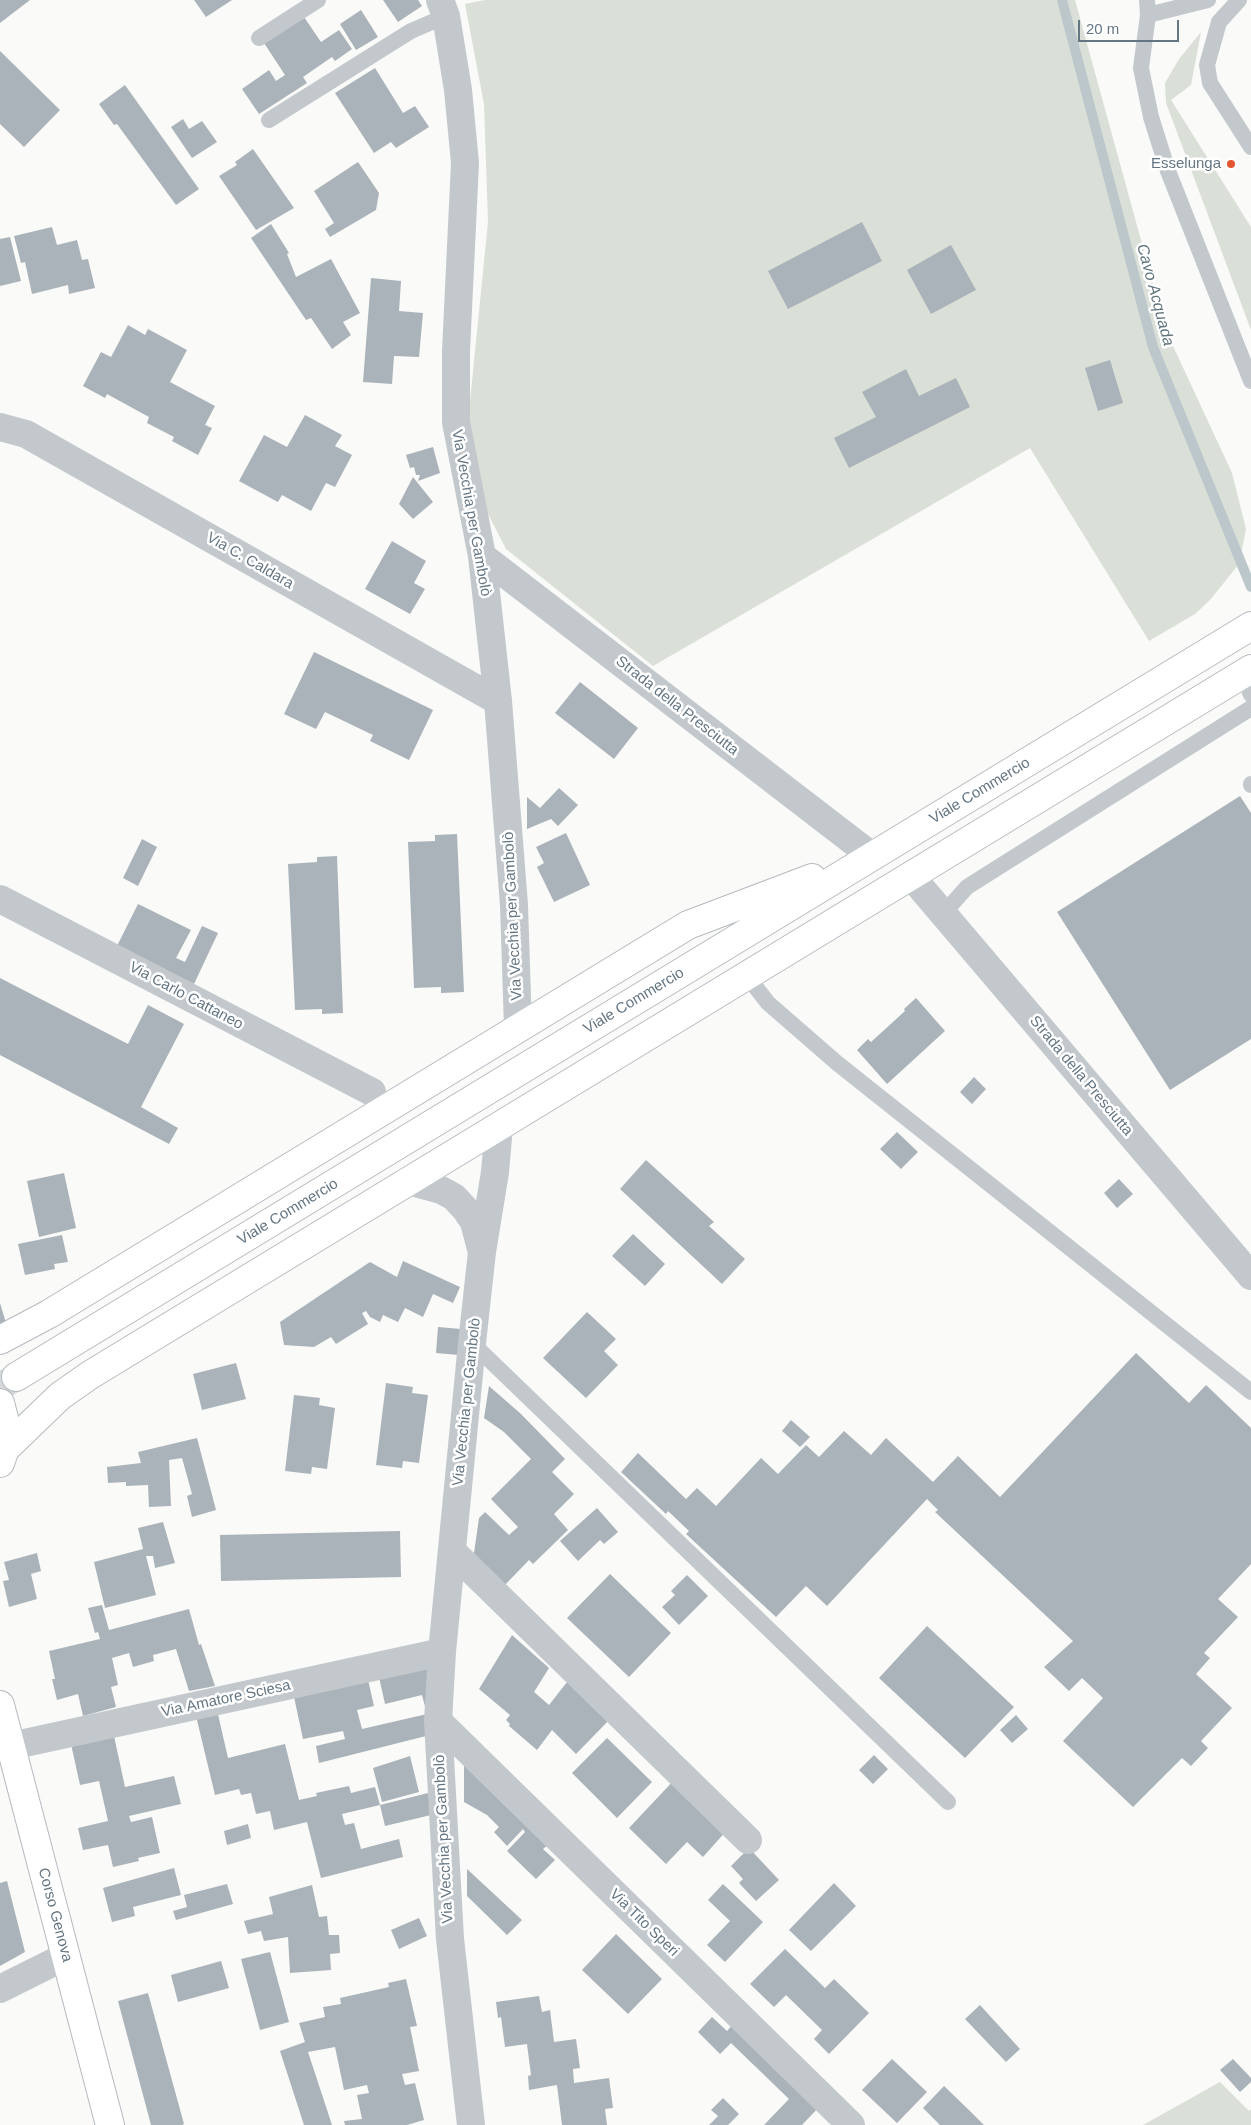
<!DOCTYPE html>
<meta charset="utf-8">
<style>
body{margin:0}
#map{position:relative;width:1251px;height:2125px;overflow:hidden;background:#fafaf8;font-family:Helvetica,sans-serif}
canvas{display:block}
.scale{position:absolute;left:1078px;top:20px;width:101px;height:22px;box-sizing:border-box;border:2px solid #657683;border-top:0;padding-left:6px;font-size:15px;line-height:18px;white-space:nowrap;color:#657683;-webkit-text-stroke:4px #fff;paint-order:stroke}
</style>
<div id="map">
<canvas width="1251" height="2125"></canvas>
<div class="scale">20 m</div>
</div>
<script>
const ctx = document.querySelector('canvas').getContext('2d');
ctx.lineJoin = 'round';
function fillPath(path, color) { ctx.fillStyle = color; ctx.fill(path, 'evenodd'); }
const shape = rows => new Path2D(rows.map(r => 'M' + r).join(''));
function stroke(path, color, width, dash) { ctx.strokeStyle = color; ctx.lineWidth = width; ctx.lineCap = dash ? 'butt' : 'round'; ctx.setLineDash(dash || []); ctx.stroke(path); }
function write(font, color, halo, rows, align = 'center') {
  ctx.font = font + ' Helvetica,sans-serif'; ctx.lineWidth = 5; ctx.setLineDash([]); ctx.textBaseline = 'middle'; ctx.strokeStyle = halo; ctx.fillStyle = color; for (const [text, x, y, turn = 0] of rows) {
    ctx.save(); ctx.translate(x, y); ctx.rotate((+turn || 0) * Math.PI / 180); ctx.textAlign = isNaN(turn) ? turn : align; if (halo) ctx.strokeText(text, 0, 0); ctx.fillText(text, 0, 0); ctx.restore();
  }
}
fillPath(shape([
 [485,0,1075,0,1166,331,1232,473,1246,529,1239,564,1210,600,1195,614,1149,641,1030,448,653,666,506,549,485,508,466,441,488,222,484,104,465,4],
 [1201,32,1191,85,1171,100,1251,227,1251,330,1166,103,1165,83,1179,59],
 [1220,2082,1249,2111,1251,2109,1251,2125,1143,2125]
]), '#dadfd7');
stroke(shape([
 [1062,0,1153,347,1251,587]
]), '#bbc7cb', 10);
fillPath(shape([
 [0,0,30,0,0,23],
 [194,0,232,0,206,17],
 [383,0,418,0,422,6,398,22],
 [361,10,378,37,356,50,340,24],
 [304,17,321,42,339,30,352,49,335,61,332,57,303,77,307,83,259,114,242,89,269,70,276,81,285,75,264,43],
 [0,51,60,110,24,147,0,124],
 [375,68,403,113,415,106,429,127,396,148,391,142,374,153,335,93],
 [125,85,199,189,176,205,117,124,114,125,99,104],
 [183,119,189,129,202,121,217,142,192,158,171,127],
 [253,149,294,208,256,230,219,176,237,165,235,162],
 [358,162,379,193,376,210,330,237,325,229,334,223,314,191],
 [862,222,882,261,788,309,768,271],
 [271,224,289,253,287,254,296,277,331,259,360,313,343,322,351,335,332,349,311,318,306,320,251,238],
 [52,227,57,245,77,240,82,260,88,259,95,288,69,294,68,285,32,294,25,262,21,263,14,236],
 [10,237,21,281,0,286,0,239],
 [951,245,976,290,931,314,907,270],
 [371,278,401,281,399,311,423,313,419,357,394,356,392,384,363,382],
 [128,325,145,335,148,329,187,350,170,382,215,406,205,425,212,428,198,455,172,441,174,437,147,423,149,417,107,394,105,398,83,386,101,352,111,357],
 [1110,360,1123,403,1098,411,1085,368],
 [906,369,919,396,956,378,970,407,849,468,834,438,876,417,862,392],
 [305,415,342,435,335,446,352,455,335,487,326,483,311,511,282,495,278,502,276,501,239,481,264,435,287,447],
 [433,447,440,473,418,481,420,475,416,475,414,467,410,468,406,455],
 [413,477,433,502,413,519,399,504],
 [392,541,426,561,414,583,425,589,410,614,365,589],
 [314,652,433,710,409,760,370,741,373,735,325,712,316,729,284,714],
 [580,682,638,728,614,759,555,713],
 [559,788,578,805,558,826,551,819,527,829,527,797,540,808],
 [1240,796,1251,813,1251,1039,1170,1090,1057,912],
 [566,833,590,885,554,902,537,867,544,863,536,847],
 [457,834,464,992,441,993,441,987,414,988,408,842,435,841,435,835],
 [142,839,157,847,138,886,123,878],
 [337,856,343,1013,322,1014,322,1009,295,1010,288,864,317,862,317,857],
 [138,904,191,930,176,958,185,962,202,926,218,933,194,984,117,946],
 [0,978,128,1044,148,1005,184,1024,141,1107,178,1128,169,1144,0,1055],
 [916,998,945,1031,887,1084,857,1050,868,1039,871,1042,905,1011,904,1009],
 [974,1077,986,1089,972,1104,960,1092],
 [897,1132,918,1152,901,1169,880,1149],
 [646,1160,714,1222,709,1226,745,1259,722,1284,620,1189],
 [64,1173,76,1228,39,1237,27,1181],
 [1119,1179,1133,1194,1117,1208,1104,1193],
 [633,1234,665,1264,645,1286,612,1256],
 [62,1235,68,1262,54,1264,55,1269,25,1275,18,1244],
 [403,1261,460,1287,453,1303,433,1294,423,1317,405,1308,398,1322,383,1315,380,1322,370,1317,366,1311,362,1313,368,1324,336,1344,331,1337,314,1347,284,1345,280,1322,370,1262,397,1277],
 [0,1303,6,1323,0,1325],
 [587,1312,616,1339,604,1351,618,1365,586,1398,543,1358],
 [438,1327,461,1329,459,1355,436,1353],
 [1136,1353,1189,1403,1206,1385,1251,1428,1251,1564,1218,1599,1238,1617,1204,1653,1210,1658,1196,1674,1232,1708,1201,1741,1208,1748,1191,1766,1182,1758,1133,1807,1063,1741,1103,1698,1082,1678,1069,1691,1044,1667,1073,1641,935,1512,938,1510,927,1499,827,1606,806,1586,776,1617,686,1534,689,1531,668,1511,666,1514,621,1472,638,1453,686,1499,697,1488,716,1506,761,1458,778,1474,806,1445,819,1457,844,1431,871,1455,886,1438,933,1482,958,1456,1000,1497],
 [236,1363,246,1399,202,1410,193,1374],
 [386,1383,413,1387,412,1393,428,1395,419,1463,403,1461,402,1468,376,1465],
 [489,1386,521,1414,565,1459,552,1472,574,1494,554,1514,568,1530,533,1564,529,1560,502,1588,473,1560,479,1518,485,1512,509,1535,518,1527,491,1499,531,1459,504,1432,484,1418],
 [294,1395,320,1398,319,1405,335,1408,327,1469,312,1467,311,1474,285,1471],
 [791,1420,810,1437,800,1447,782,1431],
 [197,1438,216,1510,192,1517,187,1496,192,1494,182,1458,169,1460,171,1506,149,1507,148,1485,126,1486,126,1482,108,1483,107,1467,141,1463,138,1452],
 [597,1508,618,1532,604,1544,600,1540,578,1561,560,1541],
 [163,1522,175,1563,155,1568,153,1556,146,1556,156,1595,105,1608,94,1562,143,1549,138,1528],
 [400,1531,401,1577,221,1581,220,1535],
 [37,1553,41,1571,31,1574,37,1599,9,1607,3,1581,9,1580,4,1562],
 [610,1574,671,1633,629,1677,567,1618],
 [687,1575,708,1596,679,1625,662,1607,675,1595,671,1591],
 [102,1605,109,1630,189,1609,199,1645,201,1644,215,1686,189,1691,176,1649,153,1655,154,1661,133,1667,129,1653,112,1658,118,1685,111,1687,116,1707,83,1716,78,1694,57,1700,52,1679,55,1679,49,1651,100,1639,98,1632,95,1633,88,1608],
 [927,1626,1014,1707,965,1758,879,1678],
 [512,1635,549,1668,534,1692,549,1705,571,1677,612,1717,576,1754,552,1730,537,1750,509,1726,510,1724,506,1720,510,1715,479,1689],
 [429,1669,430,1735,319,1763,316,1746,345,1739,343,1731,303,1739,294,1697,368,1680,374,1706,357,1710,362,1729,427,1714,422,1695,385,1704,379,1677],
 [217,1710,228,1758,285,1744,299,1800,317,1796,316,1793,349,1786,351,1793,375,1787,380,1805,342,1814,345,1825,354,1823,361,1849,399,1839,403,1857,321,1878,307,1822,274,1830,270,1811,256,1814,251,1793,241,1795,239,1789,215,1795,196,1716],
 [1016,1715,1028,1729,1012,1743,1000,1730],
 [114,1736,125,1787,174,1776,181,1804,129,1816,131,1822,152,1817,160,1853,138,1858,139,1861,113,1867,108,1845,83,1850,78,1828,108,1821,99,1781,80,1785,71,1744],
 [607,1738,652,1782,617,1818,572,1773],
 [874,1755,888,1769,873,1784,859,1770],
 [410,1756,419,1792,382,1802,373,1768],
 [464,1762,549,1844,543,1849,555,1860,536,1879,507,1851,525,1832,523,1829,507,1846,494,1832,499,1827,487,1815,464,1802],
 [676,1778,728,1829,703,1857,687,1842,666,1864,629,1828],
 [432,1792,431,1815,385,1826,380,1805],
 [248,1824,251,1838,227,1845,224,1831],
 [749,1848,779,1880,756,1901,739,1883,743,1879,731,1866],
 [174,1868,181,1895,133,1907,135,1916,112,1922,103,1888],
 [467,1869,522,1920,507,1935,467,1896],
 [7,1881,25,1952,0,1966,0,1883],
 [834,1883,856,1906,811,1951,789,1930],
 [227,1884,233,1904,176,1920,173,1911,187,1907,184,1895],
 [723,1884,763,1922,725,1962,707,1945,730,1921,708,1900],
 [312,1885,319,1917,327,1916,329,1935,339,1935,340,1953,330,1954,331,1970,290,1973,288,1937,264,1941,261,1931,248,1934,244,1921,273,1914,269,1897],
 [419,1918,427,1936,399,1949,391,1930],
 [616,1934,662,1979,628,2014,582,1970],
 [785,1949,825,1988,834,1979,869,2013,829,2054,814,2039,822,2030,786,1995,774,2007,750,1984],
 [270,1952,289,2022,260,2030,241,1959],
 [221,1961,229,1988,178,2002,171,1975],
 [406,1979,417,2026,410,2027,419,2071,402,2074,405,2085,415,2083,424,2120,407,2125,345,2125,344,2121,362,2119,357,2095,369,2093,367,2085,344,2090,335,2047,308,2052,332,2125,304,2125,280,2051,305,2042,299,2023,325,2017,323,2007,341,2004,340,1998,389,1987,388,1983],
 [148,1993,184,2124,182,2125,151,2125,118,2001],
 [539,1996,542,2012,550,2010,554,2042,576,2039,580,2068,573,2069,574,2083,609,2078,613,2108,605,2109,607,2125,562,2125,557,2085,529,2090,528,2076,531,2075,527,2044,505,2047,501,2017,498,2018,496,2002],
 [980,2005,1020,2049,1006,2062,965,2019],
 [712,2017,727,2031,734,2023,821,2105,802,2125,764,2125,789,2099,731,2043,720,2054,698,2032],
 [892,2059,927,2092,897,2123,862,2090],
 [1233,2059,1251,2078,1251,2082,1240,2092,1220,2070],
 [944,2086,971,2112,984,2125,940,2125,923,2108],
 [723,2098,739,2114,728,2125,709,2125,718,2116,711,2110]
]), '#aab3b9');
stroke(shape([
 [0,1387,16,1377]
]), '#d5d9db', 28, [28, 14]);
const secondary = shape([
 [0,1403,6,1426,5,1449,0,1463],
 [0,1705,110,2125]
]);
const primary = shape([
 [0,1340,49,1314,688,925,812,878],
 [16,1377,1251,626],
 [5,1449,60,1396,90,1375,1251,669]
]);
stroke(secondary, '#b3babf', 30);
stroke(primary, '#b5babe', 30);
stroke(shape([
 [1147,0,1148,15,1141,68,1151,117,1168,171,1251,381],
 [1239,0,1219,22,1207,65,1210,83,1251,147],
 [1148,15,1208,0],
 [259,38,318,0],
 [269,120,411,31,446,16],
 [1243,674,1251,695],
 [1251,784,1251,785],
 [943,914,967,887,1251,708],
 [747,976,768,1003,837,1063,1251,1392],
 [472,1343,948,1802]
]), '#c3c8cc', 16);
stroke(shape([
 [440,0,446,16,458,90,465,163,456,351,456,422,482,556,498,701,514,905,518,1028],
 [0,427,26,434,498,701],
 [482,556,872,856],
 [911,876,1251,1276],
 [0,899,372,1092],
 [408,1181,441,1190,454,1197,466,1210,474,1222,481,1249],
 [453,1552,748,1840],
 [438,1721,851,2125],
 [11,1746,442,1652],
 [0,1989,66,1956],
 [471,2125,450,1939,438,1721,442,1652,472,1343,482,1252,495,1172,499,1126]
]), '#c3c8cc', 28);
stroke(secondary, '#fff', 28);
stroke(primary, '#fff', 28);
for (const [x, y, r, color] of [
 [1231,164,5,"#e4572e"]
]) { const dot = new Path2D(); dot.arc(x, y, r, 0, 2 * Math.PI); ctx.fillStyle = color; ctx.fill(dot); stroke(dot, '#fff', 2); }
write('15px', '#657683', '#fff', [
 ["Esselunga",1221,164]
], 'right');
write('15px', '#657683', '#fff', [
 ["Via Vecchia per Gambolò",471,513,80],
 ["Via C. Caldara",250,561,30],
 ["Strada della Presciutta",677,706,38],
 ["Viale Commercio",980,791,-31],
 ["Via Vecchia per Gambolò",513,916,-93],
 ["Via Carlo Cattaneo",186,996,28],
 ["Viale Commercio",634,1001,-31],
 ["Strada della Presciutta",1081,1076,50],
 ["Viale Commercio",288,1212,-31],
 ["Via Vecchia per Gambolò",467,1402,-84],
 ["Via Amatore Sciesa",226,1699,-12],
 ["Via Vecchia per Gambolò",444,1839,-93],
 ["Corso Genova",55,1915,75],
 ["Via Tito Speri",644,1923,44]
]);
write('italic 16px', '#60757c', '#fff', [
 ["Cavo Acquada",1155,295,75]
]);
</script>
